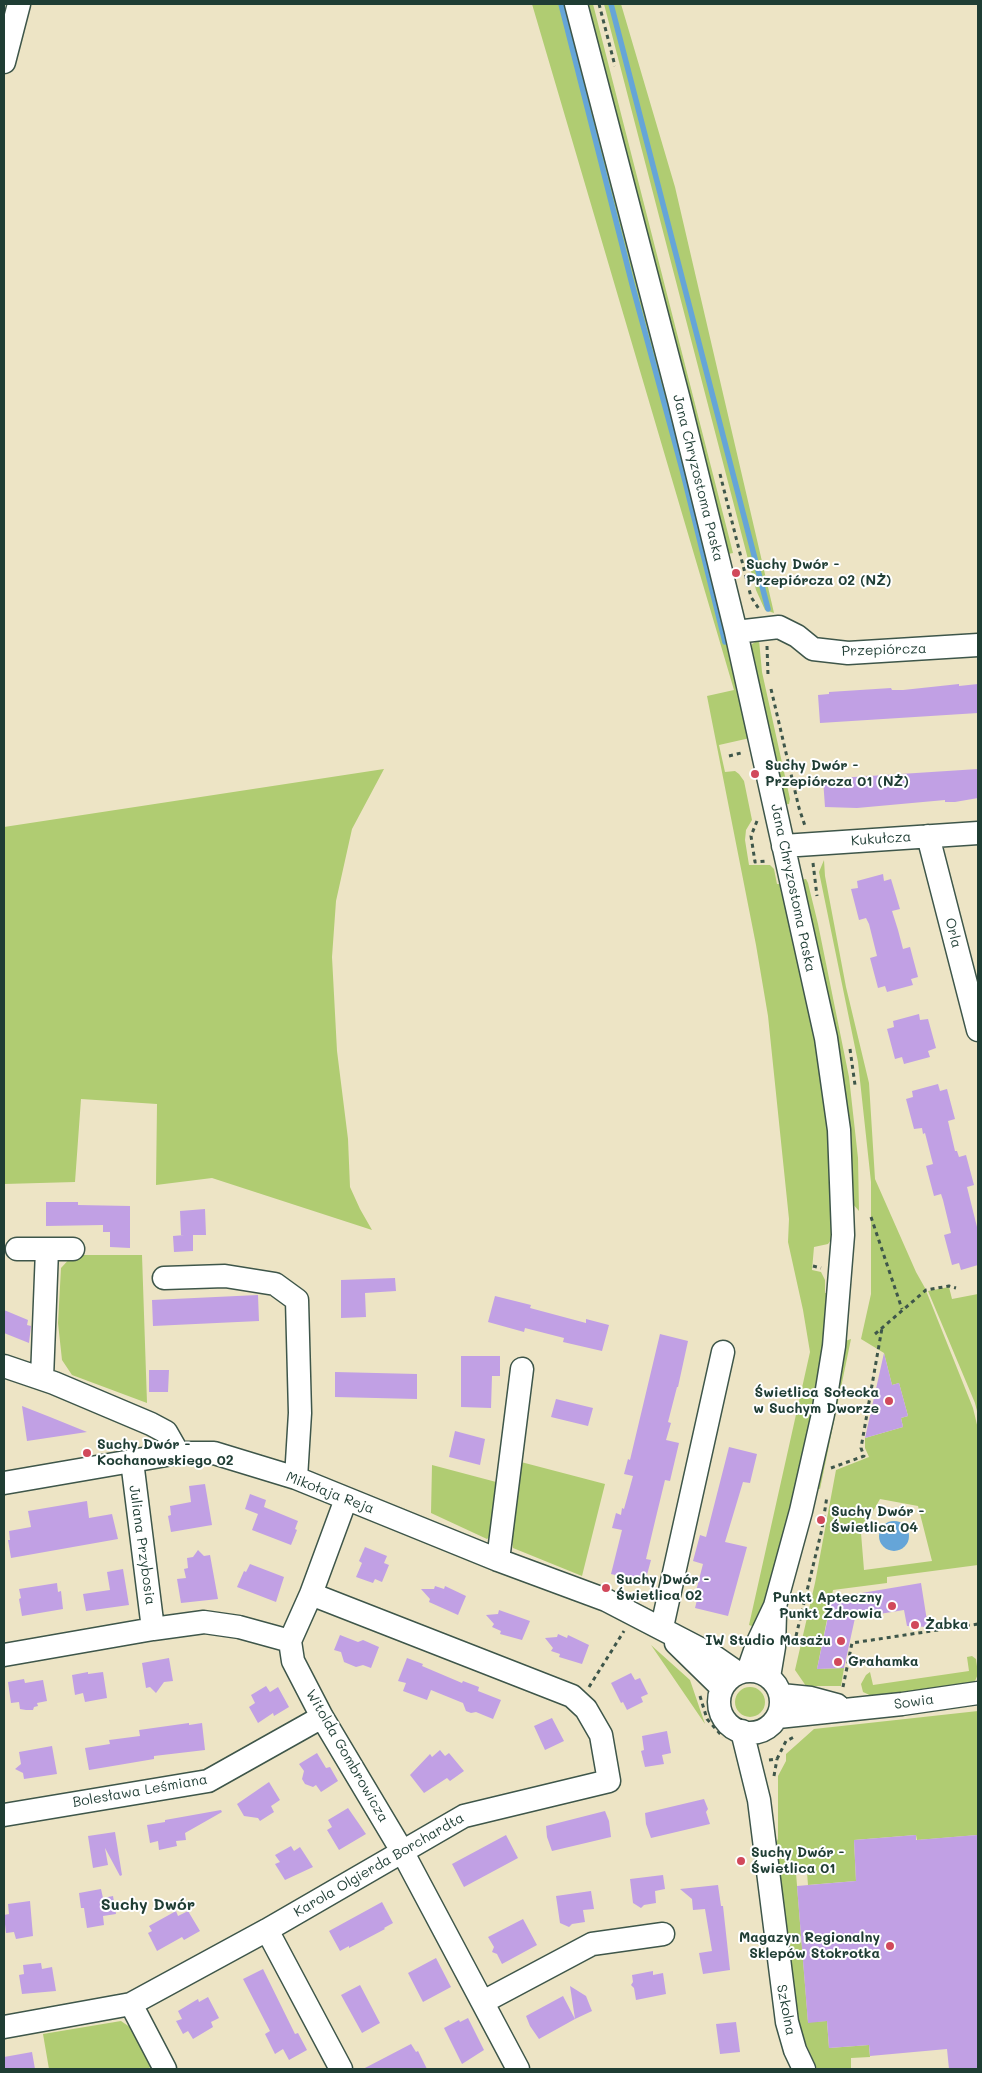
<!DOCTYPE html>
<meta charset="utf-8">
<style>
body{margin:0}
#map{position:relative;width:982px;height:2073px;overflow:hidden;background:#ede4c5;font-family:Mali,sans-serif}
canvas{display:block}
.frame{position:absolute;inset:0;border:5px solid #1f3d34;pointer-events:none}
</style>
<div id="map">
<canvas width="982" height="2073"></canvas>
<div class="frame"></div>
</div>
<script>
const ctx = document.querySelector('canvas').getContext('2d');
ctx.lineJoin = 'round';
function fillPath(path, color) { ctx.fillStyle = color; ctx.fill(path, 'evenodd'); }
const shape = rows => new Path2D(rows.map(r => 'M' + r).join(''));
function stroke(path, color, width, dash) { ctx.strokeStyle = color; ctx.lineWidth = width; ctx.lineCap = dash ? 'butt' : 'round'; ctx.setLineDash(dash || []); ctx.stroke(path); }
function write(font, color, halo, rows, align = 'center') {
  ctx.font = font + ' Mali,sans-serif'; ctx.lineWidth = 4; ctx.setLineDash([]); ctx.textBaseline = 'middle'; ctx.strokeStyle = halo; ctx.fillStyle = color; for (const [text, x, y, turn = 0] of rows) {
    ctx.save(); ctx.translate(x, y); ctx.rotate((+turn || 0) * Math.PI / 180); ctx.textAlign = isNaN(turn) ? turn : align; if (halo) ctx.strokeText(text, 0, 0); ctx.fillText(text, 0, 0); ctx.restore();
  }
}
fillPath(shape([
 [532,4,567,4,689,477,750,738,719,745,725,772,735,771,739,774,744,781,752,820,746,830,745,840,749,865,770,865,774,869,777,884,783,884,816,1036,828,1116,833,1237,828,1244,814,1247,812,1270,821,1272,825,1280,825,1293,830,1293,824,1356,811,1424,772,1580,755,1627,749,1625,810,1352,803,1310,788,1242,789,1219,768,1016,756,945,707,696,734,690],
 [586,4,593,4,733,553,728,554],
 [604,4,621,4,675,187,774,613,765,610,756,590],
 [759,640,762,672,790,799,789,804,783,805,750,650,752,644],
 [384,769,352,829,336,901,332,957,337,1051,348,1139,350,1187,360,1209,372,1230,212,1178,156,1185,157,1104,81,1099,75,1182,4,1184,4,827],
 [824,860,825,876,846,987,869,1083,875,1179,916,1272,925,1288,973,1408,978,1429,978,1565,887,1577,887,1583,833,1590,817,1669,844,1668,841,1686,806,1686,795,1670,815,1583,836,1470,869,1457,865,1448,865,1438,903,1427,901,1418,908,1416,899,1383,892,1385,884,1353,861,1339,871,1294,871,1182,858,1062,819,872],
 [880,1499,918,1506,932,1561,864,1570,861,1533],
 [806,879,808,883,818,924,849,1077,858,1158,859,1211,851,1202,800,880],
 [73,1255,142,1255,147,1403,72,1375,62,1360,58,1323,61,1268],
 [949,1287,952,1299,978,1294,978,1415,975,1403,928,1291],
 [851,1339,820,1489,815,1488,845,1341],
 [521,1462,605,1484,582,1576,513,1548,511,1531],
 [432,1465,500,1483,492,1535,487,1539,431,1513],
 [651,1645,690,1680,705,1724],
 [972,1656,976,1659,978,1674,975,1681,970,1687,876,1698,863,1692,861,1684,866,1675,870,1672,873,1685,969,1671,967,1657],
 '735 1702a15 15 0 1 1 30 0a15 15 0 1 1-30 0Z',
 [978,1711,978,1835,917,1840,916,1835,854,1840,856,1881,808,1885,807,1872,796,1873,808,2022,827,2021,829,2048,869,2045,870,2057,851,2058,851,2069,817,2069,802,2035,793,1995,774,1846,778,1839,778,1776,786,1761,786,1754,814,1729],
 [121,2021,137,2032,151,2067,147,2069,49,2069,43,2034]
]), '#b0cc72');
fillPath(shape([
 '879 1536a15 15 0 1 1 30 0a15 15 0 1 1-30 0Z'
]), '#65a5d8');
stroke(shape([
 [561,4,632,284,682,469,725,642],
 [611,4,768,609]
]), '#65a5d8', 5.5);
fillPath(shape([
 [959,684,959,686,978,684,978,713,820,723,818,695,829,694,829,692,891,688,892,690,903,690],
 [978,769,978,798,955,802,945,802,945,800,857,808,825,807,823,779],
 [883,874,884,881,891,879,900,909,892,911,898,930,903,949,910,947,918,977,911,979,913,985,887,992,885,986,878,988,870,958,877,956,869,924,866,918,859,920,851,889,858,888,857,881],
 [919,1014,920,1020,928,1019,936,1048,928,1051,930,1057,904,1064,902,1057,895,1059,887,1029,894,1027,893,1021],
 [938,1084,940,1091,947,1089,955,1119,948,1121,955,1151,957,1151,959,1157,966,1155,974,1185,967,1187,978,1231,978,1265,961,1270,959,1263,952,1265,944,1235,951,1233,943,1200,941,1194,934,1196,926,1166,933,1164,925,1133,923,1134,922,1128,914,1129,906,1099,913,1097,912,1091],
 [46,1202,78,1202,78,1205,130,1206,130,1248,110,1247,110,1232,103,1232,103,1225,46,1226],
 [205,1209,206,1235,193,1235,193,1251,174,1252,173,1236,184,1235,181,1235,180,1211],
 [395,1278,396,1291,365,1293,366,1317,341,1318,341,1280],
 [258,1295,259,1321,153,1326,152,1300],
 [495,1296,531,1305,530,1308,586,1323,586,1319,609,1325,602,1351,563,1342,564,1338,525,1328,524,1332,488,1322],
 [4,1310,28,1320,27,1325,31,1326,29,1343,4,1333],
 [660,1334,688,1341,678,1387,677,1387,668,1422,671,1423,666,1440,679,1443,670,1481,665,1480,656,1517,646,1559,651,1560,645,1582,611,1574,622,1530,612,1528,616,1513,621,1515,622,1508,624,1509,633,1476,624,1474,628,1459,630,1460],
 [884,1353,892,1385,899,1383,908,1416,901,1418,903,1427,865,1438],
 [461,1356,500,1356,500,1376,492,1376,491,1408,461,1407],
 [149,1370,169,1370,168,1392,149,1392],
 [335,1372,417,1374,417,1399,335,1397],
 [556,1399,593,1408,588,1426,551,1417],
 [22,1406,50,1417,87,1432,27,1441],
 [455,1431,485,1439,480,1465,449,1457],
 [729,1447,757,1454,750,1483,743,1482,725,1542,747,1547,728,1616,695,1608,698,1596,695,1595,703,1564,693,1561,700,1535,706,1537],
 [205,1484,212,1525,171,1532,168,1516,171,1515,170,1506,191,1502,189,1486],
 [250,1494,266,1500,264,1507,298,1521,295,1529,297,1530,291,1545,252,1530,258,1514,245,1509],
 [87,1501,89,1518,112,1514,118,1539,11,1558,8,1540,10,1540,9,1531,31,1527,28,1511],
 [365,1547,387,1556,384,1563,389,1565,382,1582,375,1579,373,1583,356,1577,362,1563,359,1561],
 [198,1550,204,1556,210,1555,218,1599,181,1603,177,1579,186,1578,184,1569,188,1568,187,1558,193,1557],
 [250,1564,284,1577,276,1602,237,1587,244,1571,246,1572],
 [123,1569,129,1605,86,1611,83,1594,110,1590,107,1572],
 [57,1583,58,1592,61,1591,63,1609,22,1616,19,1599,21,1598,19,1589],
 [921,1583,928,1627,907,1626,904,1610,855,1618,844,1668,817,1669,832,1598],
 [435,1586,444,1589,445,1586,466,1596,458,1615,429,1602,430,1599,421,1589,434,1589],
 [499,1610,530,1621,522,1640,500,1634,501,1631,492,1627,494,1624,486,1615,498,1614],
 [558,1634,567,1638,568,1635,589,1645,582,1664,559,1657,560,1654,551,1651,553,1648,545,1638,557,1637],
 [340,1635,358,1642,363,1640,379,1647,371,1668,363,1665,356,1667,344,1662,341,1652,334,1650],
 [169,1658,173,1681,164,1682,156,1693,150,1687,146,1688,142,1663],
 [407,1658,423,1664,422,1666,462,1683,463,1681,479,1687,478,1691,501,1700,493,1719,476,1712,471,1713,466,1711,463,1703,431,1690,427,1700,403,1691,406,1683,398,1681],
 [88,1672,88,1674,103,1672,107,1698,85,1702,83,1693,75,1695,72,1675],
 [631,1673,635,1680,640,1678,648,1694,641,1697,643,1702,627,1710,623,1702,621,1703,611,1683],
 [24,1679,25,1683,43,1680,47,1701,37,1703,38,1706,34,1707,33,1710,26,1710,20,1709,19,1702,11,1703,8,1682],
 [266,1686,270,1692,278,1687,289,1707,274,1716,273,1713,258,1723,249,1707,255,1703,251,1695],
 [552,1718,564,1741,545,1750,534,1726],
 [189,1723,189,1725,202,1723,205,1750,154,1756,154,1759,89,1770,85,1748,110,1744,109,1740,140,1736,139,1730],
 [667,1731,671,1753,662,1755,664,1764,645,1767,641,1751,644,1750,642,1736],
 [52,1746,57,1774,24,1779,23,1773,15,1769,21,1764,19,1752],
 [440,1750,445,1756,449,1753,464,1771,450,1781,447,1778,424,1793,410,1775,430,1754,432,1757],
 [317,1753,326,1768,330,1767,338,1781,321,1792,316,1785,313,1787,305,1784,302,1779,304,1771,299,1764],
 [269,1782,280,1800,271,1806,274,1812,260,1821,258,1818,244,1816,237,1804],
 [704,1799,708,1809,706,1812,710,1824,651,1838,646,1824,645,1813],
 [348,1808,366,1834,339,1850,327,1830,332,1827,328,1820],
 [221,1810,222,1812,185,1833,186,1840,176,1841,177,1846,159,1850,158,1841,150,1843,147,1825,165,1822,165,1820],
 [605,1811,609,1821,611,1837,552,1851,547,1837,546,1826],
 [115,1832,122,1875,120,1876,105,1848,108,1865,93,1868,88,1836],
 [506,1835,518,1858,464,1887,452,1864],
 [916,1835,916,1840,977,1835,978,2069,949,2069,947,2049,870,2056,869,2045,829,2048,827,2021,808,2023,797,1886,856,1881,854,1840],
 [291,1846,294,1851,300,1847,313,1867,285,1880,275,1864,280,1862,275,1855],
 [663,1875,665,1889,655,1891,656,1903,644,1905,641,1908,633,1903,630,1879],
 [718,1885,721,1906,723,1906,730,1970,703,1974,699,1953,712,1951,705,1909,693,1910,692,1899,680,1889],
 [101,1889,103,1898,113,1896,116,1914,103,1916,104,1925,87,1928,84,1908,81,1908,79,1893],
 [591,1891,594,1909,583,1910,585,1922,572,1924,569,1927,560,1923,556,1896],
 [30,1901,33,1936,16,1939,14,1932,6,1933,4,1915,9,1914,8,1904],
 [382,1902,393,1923,384,1928,385,1929,349,1948,349,1946,340,1951,329,1931],
 [176,1911,178,1916,188,1911,200,1931,184,1940,182,1937,157,1951,148,1933,152,1931,149,1926],
 [523,1919,537,1945,502,1964,497,1954,492,1952,494,1947,488,1937],
 [436,1958,451,1987,423,2002,408,1973],
 [41,1963,42,1969,52,1967,56,1991,22,1994,19,1975,24,1974,23,1965],
 [263,1969,295,2034,298,2033,307,2050,289,2060,283,2049,275,2054,265,2034,270,2031,243,1979],
 [653,1971,653,1975,663,1973,666,1994,636,2000,634,1988,631,1985,633,1982,632,1975],
 [360,1985,380,2023,362,2033,341,1995],
 [570,1986,586,1996,592,2011,575,2019],
 [563,1996,575,2019,539,2039,530,2026,526,2016],
 [208,1997,219,2018,211,2022,213,2027,193,2039,188,2031,183,2034,176,2021,182,2019,178,2011,198,1999,199,2002],
 [468,2018,484,2050,462,2064,444,2028,459,2020,460,2022],
 [736,2022,740,2052,720,2054,716,2024],
 [411,2044,416,2052,418,2051,427,2069,363,2069],
 [32,2052,35,2069,4,2069,4,2057]
]), '#c1a0e4');
const minor = shape([
 [576,4,679,400,736,632,826,1038,839,1130,843,1235,834,1346,823,1414,801,1511,775,1606,758,1642,748,1671],
 [4,62,19,4],
 [736,632,779,627,797,636,813,649,848,653,978,645],
 [928,836,978,1030],
 [783,846,978,833],
 [17,1249,73,1249],
 [164,1278,225,1276,275,1284,297,1300,300,1413,296,1478],
 [4,1366,54,1383,151,1424,166,1432,178,1453],
 [42,1378,47,1250],
 [132,1461,153,1629],
 [4,1483,178,1453,214,1453,296,1478,498,1560,606,1600,712,1655,738,1673],
 [346,1499,311,1594,290,1641,293,1661,322,1717,402,1851,518,2069],
 [498,1560,522,1369],
 [662,1627,723,1352],
 [676,1643,722,1688],
 [4,1655,153,1629,204,1622,239,1627,290,1641],
 '719 1702a31 31 0 1 1 62 0a31 31 0 1 1-62 0Z',
 [769,1677,774,1647,775,1614],
 [781,1695,811,1698,837,1705],
 [778,1717,902,1704,978,1693],
 [742,1731,759,1800,787,2022,795,2050,804,2069],
 [4,1815,208,1781,322,1717],
 [267,1930,341,2069],
 [483,2002,592,1944,663,1934],
 [131,2004,165,2069],
 [4,2027,131,2004,267,1930,464,1816,609,1781,601,1735,586,1709,572,1696,311,1594]
]);
stroke(minor, '#3e564a', 25);
stroke(shape([
 [599,4,615,66],
 [720,474,751,597,759,609],
 [767,646,768,675],
 [771,689,799,808,805,826],
 [729,756,741,753,742,756],
 [757,821,751,836,755,862,766,861],
 [813,863,817,896],
 [850,1049,855,1085],
 [871,1217,902,1309],
 [813,1266,821,1268],
 [875,1334,926,1290,949,1286,956,1288],
 [831,1468,864,1456,861,1448,882,1328],
 [796,1636,822,1529,827,1496],
 [589,1687,624,1631],
 [843,1687,852,1643,978,1624],
 [700,1696,707,1719,723,1737],
 [769,1760,777,1759,786,1741,794,1737],
 [774,1776,777,1759]
]), '#3e564a', 3, [4, 4]);
stroke(minor, '#fff', 22);
for (const [x, y, r, color] of [
 [736,573,5,"#d1495b"],
 [755,774,5,"#d1495b"],
 [889,1401,5,"#d1495b"],
 [87,1453,5,"#d1495b"],
 [821,1520,5,"#d1495b"],
 [606,1588,5,"#d1495b"],
 [892,1606,5,"#d1495b"],
 [915,1625,5,"#d1495b"],
 [841,1641,5,"#d1495b"],
 [838,1662,5,"#d1495b"],
 [741,1861,5,"#d1495b"],
 [890,1946,5,"#d1495b"]
]) { const dot = new Path2D(); dot.arc(x, y, r, 0, 2 * Math.PI); ctx.fillStyle = color; ctx.fill(dot); stroke(dot, '#fff', 2); }
write('14px', '#1f3d34', '#fff', [
 ["Jana Chryzostoma Paska",698,478,76],
 ["Przepiórcza",884,650,-2],
 ["Kukułcza",881,839,-4],
 ["Jana Chryzostoma Paska",793,888,78],
 ["Orla",953,933,76],
 ["Mikołaja Reja",330,1493,21],
 ["Juliana Przybosia",142,1545,82],
 ["Sowia",914,1702,-8],
 ["Witolda Gombrowicza",347,1756,60],
 ["Bolesława Leśmiana",140,1791,-10],
 ["Karola Olgierda Borchardta",379,1865,-30],
 ["Szkolna",786,2010,79]
]);
write('bold 14px', '#1f3d34', '#fff', [
 ["Suchy Dwór -",746,565],
 ["Przepiórcza 02 (NŻ)",746,581],
 ["Suchy Dwór -",765,766],
 ["Przepiórcza 01 (NŻ)",765,782],
 ["Świetlica Sołecka",879,1393,"right"],
 ["w Suchym Dworze",879,1409,"right"],
 ["Suchy Dwór -",97,1445],
 ["Kochanowskiego 02",97,1461],
 ["Suchy Dwór -",831,1512],
 ["Świetlica 04",831,1528],
 ["Suchy Dwór -",616,1580],
 ["Świetlica 02",616,1596],
 ["Punkt Apteczny",882,1598,"right"],
 ["Punkt Zdrowia",882,1614,"right"],
 ["Żabka",925,1625],
 ["IW Studio Masażu",831,1641,"right"],
 ["Grahamka",848,1662],
 ["Suchy Dwór -",751,1853],
 ["Świetlica 01",751,1869],
 ["Magazyn Regionalny",880,1938,"right"],
 ["Sklepów Stokrotka",880,1954,"right"]
], 'left');
write('bold 16px', '#1f3d34', '#fff', [
 ["Suchy Dwór",148,1905]
]);
</script>
